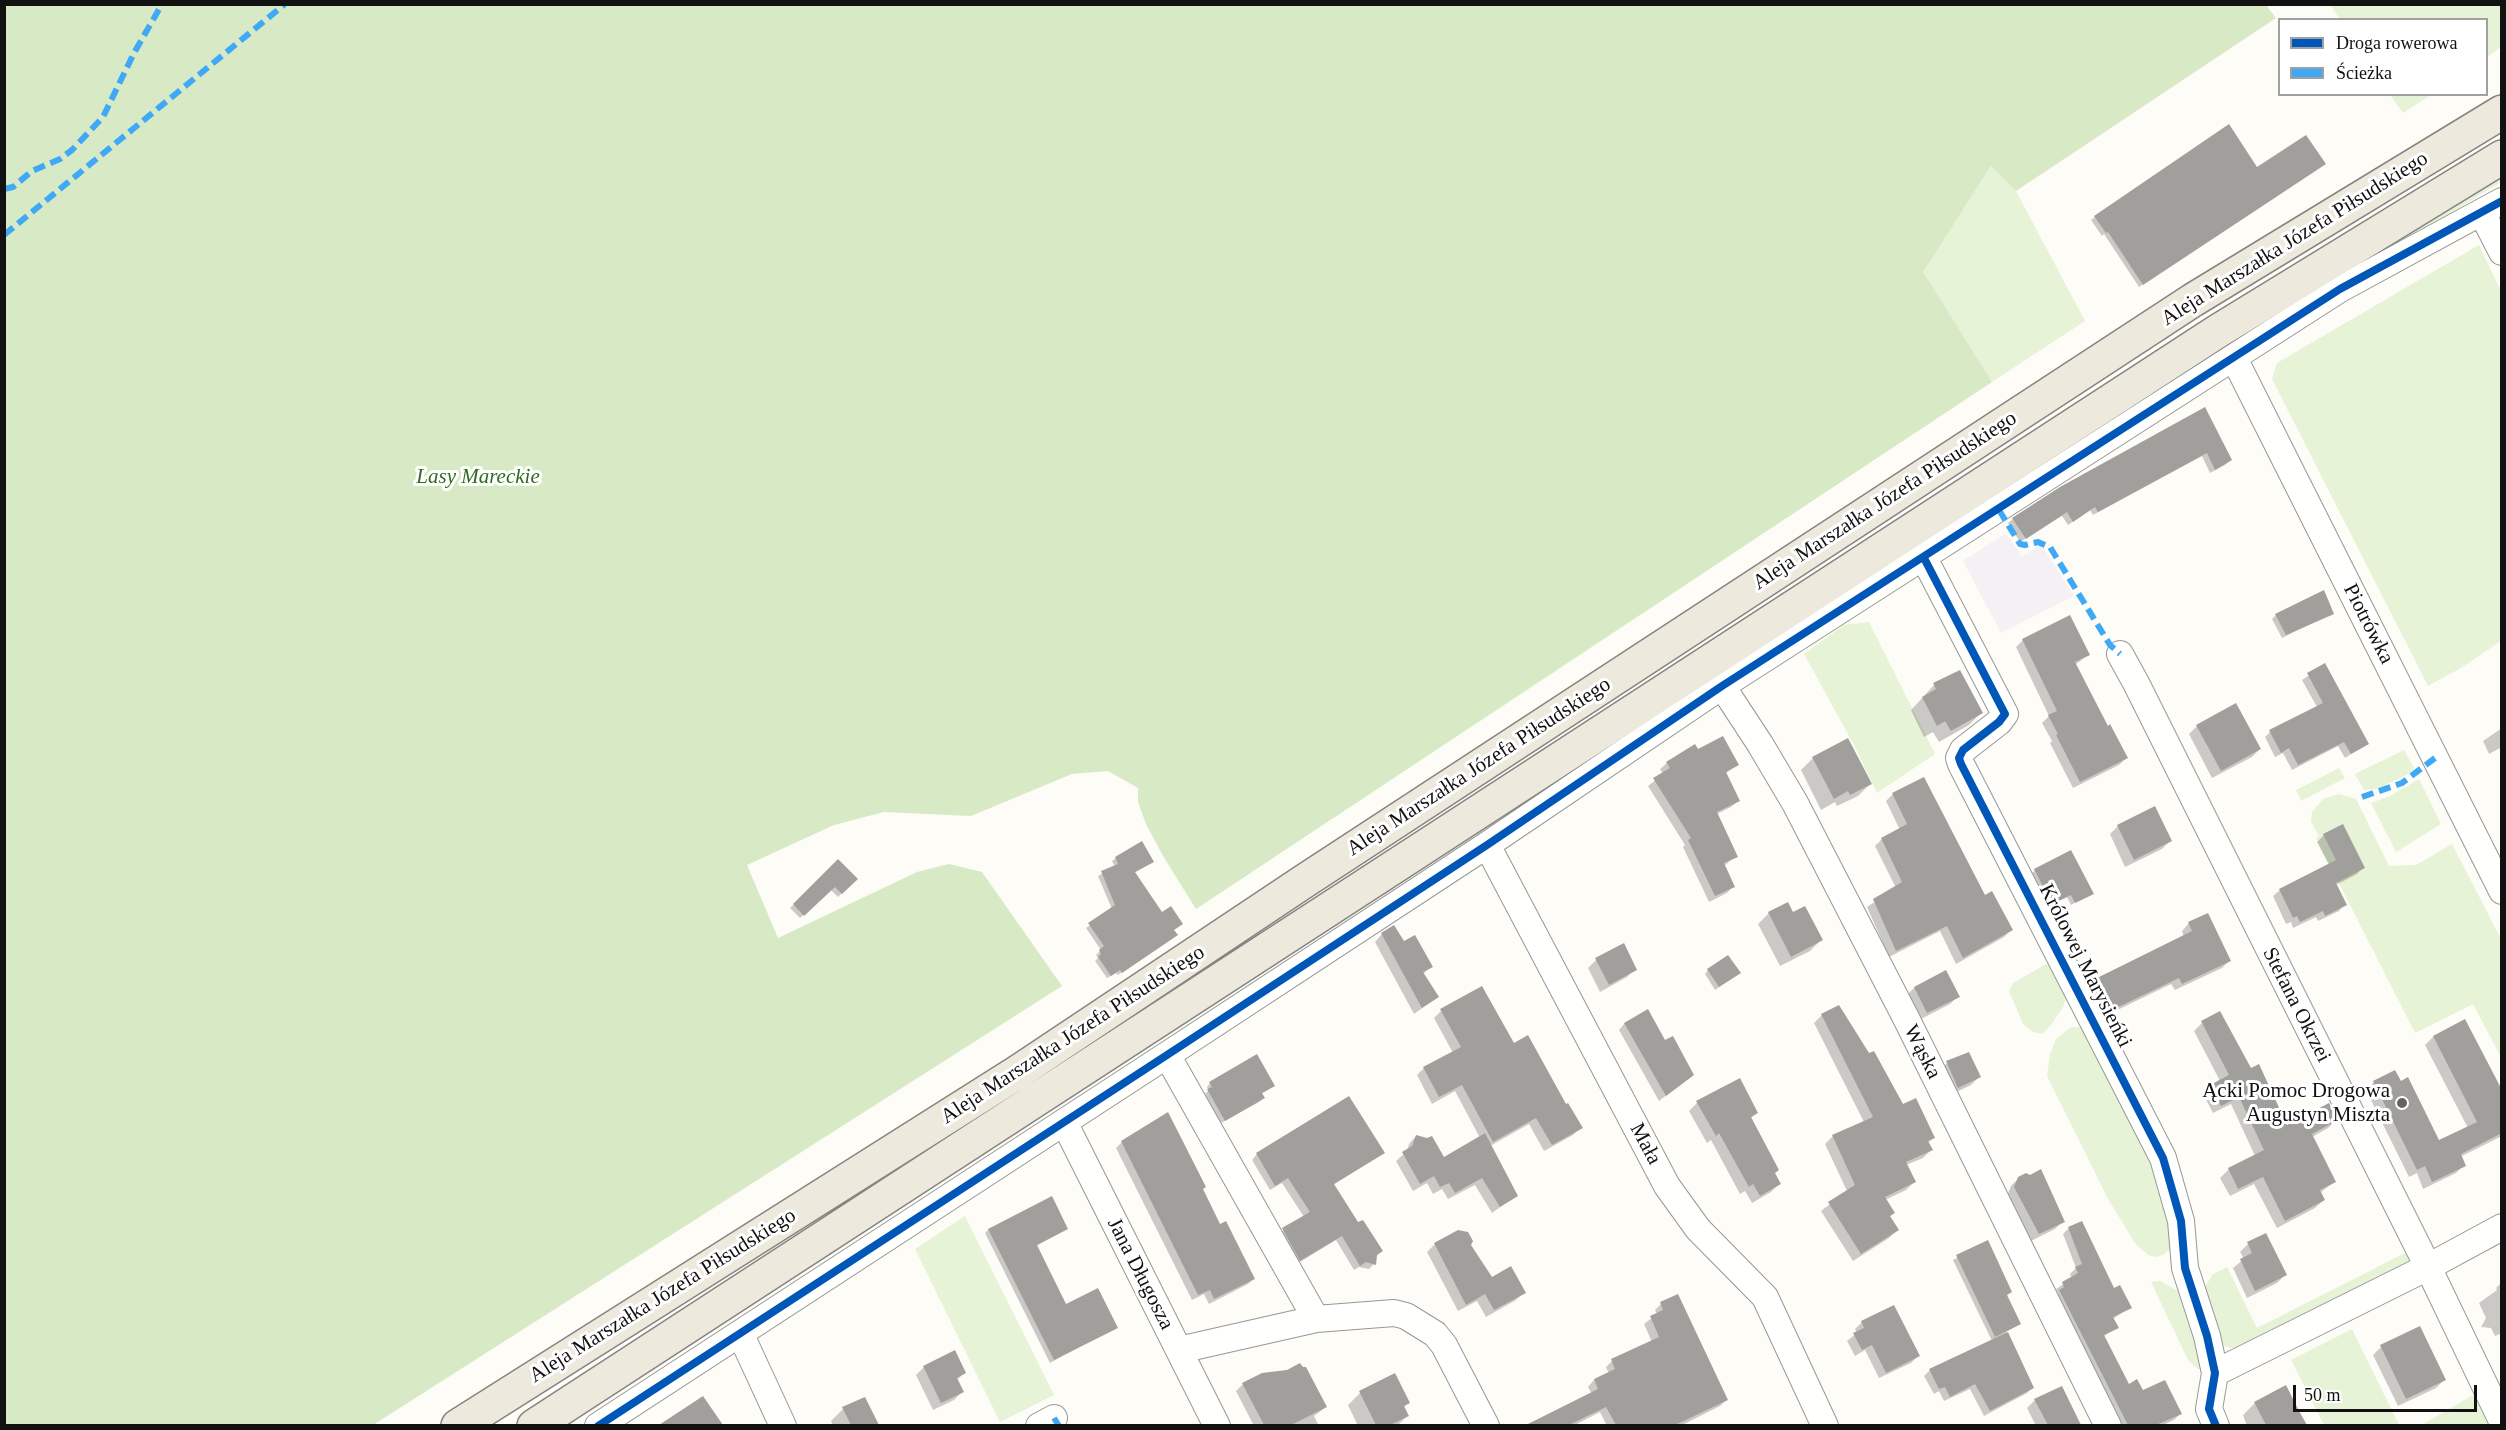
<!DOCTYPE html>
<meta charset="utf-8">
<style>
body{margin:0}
#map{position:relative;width:2506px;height:1430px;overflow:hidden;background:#fdfcf7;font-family:"Times New Roman",serif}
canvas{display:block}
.frame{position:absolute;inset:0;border:6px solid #111;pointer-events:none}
.legend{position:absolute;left:2278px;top:18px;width:210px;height:78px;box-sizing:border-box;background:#fff;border:2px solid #a0a0a0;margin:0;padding:8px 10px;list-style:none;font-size:18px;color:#111}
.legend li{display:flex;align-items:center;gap:12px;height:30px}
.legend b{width:30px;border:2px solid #a0a0a0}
.scale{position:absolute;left:2293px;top:1385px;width:184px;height:27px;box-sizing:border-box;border:3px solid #111;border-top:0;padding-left:8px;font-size:18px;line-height:21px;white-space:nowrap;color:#111;-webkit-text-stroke:4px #fff;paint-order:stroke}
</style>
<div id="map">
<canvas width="2506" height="1430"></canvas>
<div class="frame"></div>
<ul class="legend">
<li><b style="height:8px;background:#0057b8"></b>Droga rowerowa</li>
<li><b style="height:8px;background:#3fa9f5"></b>Ścieżka</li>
</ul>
<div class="scale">50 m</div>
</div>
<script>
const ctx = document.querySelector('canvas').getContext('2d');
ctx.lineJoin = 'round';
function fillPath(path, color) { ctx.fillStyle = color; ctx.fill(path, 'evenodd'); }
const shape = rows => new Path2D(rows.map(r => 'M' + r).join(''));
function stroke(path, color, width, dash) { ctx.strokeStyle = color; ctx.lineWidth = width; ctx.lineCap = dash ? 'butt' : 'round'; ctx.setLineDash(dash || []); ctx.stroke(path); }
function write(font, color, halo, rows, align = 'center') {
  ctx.font = font + ' "Times New Roman",serif'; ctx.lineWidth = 6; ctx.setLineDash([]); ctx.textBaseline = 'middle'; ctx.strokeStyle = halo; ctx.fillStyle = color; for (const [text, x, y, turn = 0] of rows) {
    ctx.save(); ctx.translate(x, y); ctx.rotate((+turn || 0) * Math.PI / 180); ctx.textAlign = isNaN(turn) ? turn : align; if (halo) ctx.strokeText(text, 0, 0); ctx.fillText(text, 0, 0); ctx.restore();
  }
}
fillPath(shape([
 [2006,533,2022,557,2041,544,2074,596,2001,633,1963,561]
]), '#f5f0f3');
fillPath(shape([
 [2330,5,2501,5,2501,47,2487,57,2486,20,2340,19],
 [2390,95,2431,95,2403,113],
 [1992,165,2016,191,2085,321,1992,382,1922,272],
 [2501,172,2501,182,2259,332,2255,325],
 [2479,245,2501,291,2501,641,2461,668,2428,686,2272,379,2277,363],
 [1869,622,1935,754,1877,793,1855,747,1804,654,1844,625],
 [2404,750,2414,768,2408,774,2377,789,2364,790,2355,774],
 [2339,768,2345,778,2301,801,2296,790],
 [2419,779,2441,824,2396,852,2371,803,2390,796],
 [2339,794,2356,799,2389,866,2416,865,2452,844,2501,939,2501,1057,2473,1004,2415,1033,2316,838,2319,837,2311,821,2312,812,2323,799],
 [2046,964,2058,968,2069,990,2063,1007,2051,1025,2042,1034,2033,1032,2023,1024,2009,991,2013,983],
 [2071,1027,2085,1027,2154,1156,2174,1244,2165,1254,2157,1257,2148,1255,2135,1243,2107,1197,2047,1076,2050,1055,2056,1039],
 [965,1216,1054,1395,1000,1422,915,1249],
 [2409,1251,2416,1265,2247,1344,2232,1348,2225,1346,2214,1333,2203,1290,2213,1274,2227,1267,2257,1328],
 [2160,1281,2180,1292,2195,1319,2202,1369,2198,1369,2188,1360,2151,1282],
 [2352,1329,2399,1425,2324,1425,2291,1360],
 [2478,1392,2494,1426,2420,1426]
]), '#e7f3d7');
fillPath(shape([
 [2266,5,2276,18,2016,191,1991,166,1923,272,1992,382,1196,909,1163,856,1146,824,1138,802,1138,788,1108,771,1072,774,971,816,884,812,834,825,747,865,778,938,917,872,949,864,982,872,1062,986,373,1425,5,1425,5,5]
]), '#d8eac5');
fillPath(shape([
 [2324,164,2139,287,2104,234,2102,236,2091,220,2095,217],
 [2204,409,2230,460,2225,465,2210,473,2202,456,2093,515,2090,510,2068,525,2062,516,2020,542,2008,523,2013,519],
 [2333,613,2282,638,2272,619,2276,615],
 [2023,640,2088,655,2075,665,2107,728,2126,758,2119,765,2073,788,2050,743,2052,741,2042,723,2049,716,2016,647],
 [2325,665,2367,744,2345,758,2338,746,2292,770,2283,753,2275,757,2265,737,2270,732,2317,707,2302,680],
 [1934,685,1981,713,1969,725,1939,742,1933,732,1924,737,1911,710],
 [2236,705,2260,749,2252,757,2212,778,2189,734,2197,726],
 [2502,728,2502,747,2489,754,2483,741],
 [1698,751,1737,765,1725,774,1738,801,1731,807,1717,814,1736,856,1724,866,1733,886,1727,893,1709,902,1683,847,1685,845,1648,786,1663,774,1660,769,1667,763],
 [1813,758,1870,784,1858,796,1837,806,1835,802,1821,810,1801,770],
 [1923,779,1984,897,2011,930,2004,937,1956,964,1940,931,1889,957,1867,907,1896,888,1875,846,1882,839,1900,830,1886,801,1893,794],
 [2118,826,2170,841,2162,849,2125,867,2110,834],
 [2324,835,2363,867,2357,874,2336,885,2345,904,2339,911,2318,921,2316,917,2293,928,2291,922,2286,924,2273,896,2280,890,2329,865,2317,842],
 [1116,858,1153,862,1134,873,1173,930,1172,938,1118,975,1116,973,1107,978,1095,961,1098,958,1096,955,1101,950,1086,928,1112,909,1098,876,1115,867,1112,861],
 [838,861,856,879,838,897,831,890,800,918,790,908],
 [2035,870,2092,893,2071,905,2067,897,2048,907,2031,874],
 [1769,913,1821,940,1810,951,1780,966,1758,924],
 [2189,923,2229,961,2222,968,2175,990,2171,984,2105,1016,2091,986,2098,979,2184,937,2182,931],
 [1382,934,1404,943,1431,967,1423,974,1437,997,1414,1014,1375,942],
 [1623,945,1635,969,1627,977,1600,992,1588,968,1596,960],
 [1708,970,1739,973,1715,990,1705,974],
 [1946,972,1958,996,1950,1004,1919,1020,1906,996,1914,988],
 [1441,1011,1514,1045,1581,1127,1573,1135,1544,1151,1529,1124,1490,1146,1517,1195,1492,1213,1475,1185,1448,1199,1442,1189,1433,1194,1427,1183,1413,1191,1396,1161,1407,1151,1409,1144,1416,1136,1443,1159,1480,1138,1455,1091,1432,1104,1417,1075,1424,1068,1453,1053,1434,1018],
 [1822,1015,1933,1138,1928,1143,1931,1150,1923,1158,1906,1165,1914,1182,1906,1190,1885,1200,1893,1213,1889,1217,1897,1230,1889,1238,1853,1261,1821,1211,1847,1191,1825,1144,1833,1136,1864,1122,1814,1023],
 [2465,1021,2502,1093,2502,1136,2460,1157,2464,1165,2456,1173,2423,1189,2417,1173,2409,1177,2366,1090,2374,1082,2395,1072,2438,1142,2468,1128,2425,1045,2433,1037],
 [1625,1023,1692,1075,1659,1101,1619,1030],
 [2202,1023,2250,1070,2287,1127,2336,1120,2328,1128,2312,1137,2335,1181,2320,1193,2324,1200,2315,1208,2277,1228,2254,1184,2230,1196,2220,1178,2229,1169,2255,1156,2231,1104,2213,1113,2203,1094,2220,1081,2194,1031],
 [1947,1063,1979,1077,1971,1085,1950,1095,1939,1071],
 [1210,1083,1274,1086,1261,1094,1263,1098,1259,1102,1221,1123,1205,1094,1209,1090,1207,1087],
 [1697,1103,1756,1113,1750,1119,1779,1184,1771,1192,1752,1203,1745,1191,1740,1194,1711,1140,1707,1143,1689,1111],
 [1122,1142,1201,1190,1219,1226,1253,1279,1248,1284,1209,1304,1204,1294,1192,1300,1116,1148],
 [1383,1153,1333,1185,1358,1225,1381,1251,1375,1257,1374,1264,1369,1269,1359,1267,1354,1270,1336,1240,1295,1265,1277,1235,1304,1217,1282,1183,1270,1190,1252,1160,1257,1154],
 [2019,1178,2063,1221,2055,1229,2031,1241,2007,1196,2011,1186],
 [2069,1228,2113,1290,2130,1307,2113,1319,2117,1327,2103,1337,2128,1386,2180,1414,2174,1420,2161,1426,2119,1426,2054,1297,2058,1293,2056,1289,2072,1278,2070,1274,2076,1268,2063,1234],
 [1067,1229,1036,1246,1066,1306,1116,1327,1050,1363,985,1233,988,1230],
 [1987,1242,2006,1296,2020,1324,2006,1332,2033,1387,2027,1393,1984,1416,1970,1389,1944,1401,1939,1391,1934,1394,1924,1376,1930,1370,1992,1341,1953,1260],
 [1435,1244,1470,1245,1492,1279,1524,1292,1516,1300,1486,1317,1477,1301,1458,1311,1427,1252],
 [2248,1244,2285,1275,2277,1283,2247,1298,2233,1268,2244,1259,2240,1252],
 [2502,1282,2502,1338,2500,1334,2495,1336,2491,1328,2481,1327,2486,1318,2479,1303,2497,1290,2496,1288],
 [1661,1304,1726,1400,1720,1406,1680,1426,1607,1426,1600,1412,1573,1426,1528,1426,1592,1394,1588,1387,1594,1380,1609,1374,1606,1367,1612,1361,1652,1342,1644,1324,1657,1314,1655,1310],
 [1893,1307,1918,1356,1911,1363,1879,1378,1865,1350,1855,1356,1847,1341,1857,1333,1855,1329,1862,1322],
 [2419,1328,2444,1380,2436,1388,2398,1406,2373,1355,2381,1347],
 [924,1367,964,1373,956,1381,962,1392,954,1400,933,1410,916,1375],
 [1243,1384,1326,1407,1314,1416,1319,1426,1254,1426,1236,1391],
 [2061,1388,2080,1425,2036,1426,2027,1408,2035,1400],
 [2285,1388,2305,1426,2247,1426,2243,1415,2255,1403],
 [1360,1393,1409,1402,1404,1407,1407,1416,1397,1426,1358,1426,1348,1405],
 [703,1398,721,1426,661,1426],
 [864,1399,877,1426,833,1426,831,1421,843,1409]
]), '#0003');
fillPath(shape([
 [2229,124,2257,167,2306,135,2326,164,2143,285,2108,232,2106,233,2094,216],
 [2205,407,2232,460,2215,470,2207,453,2098,512,2095,507,2073,522,2067,512,2026,539,2012,518,2060,487],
 [2324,590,2334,614,2286,635,2275,614],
 [2070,615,2090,655,2075,662,2108,726,2110,724,2128,758,2080,782,2056,735,2058,734,2048,715,2057,711,2022,639],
 [2325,663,2369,744,2351,754,2344,742,2298,765,2289,748,2281,753,2269,730,2323,703,2307,673],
 [1960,670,1983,713,1951,731,1945,721,1937,726,1922,697,1936,689,1933,683],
 [2236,703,2261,749,2221,771,2196,725],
 [1723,736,1739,765,1726,772,1740,801,1717,812,1738,857,1724,863,1735,887,1715,896,1688,840,1691,838,1653,778,1670,768,1666,762,1695,744,1698,749],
 [1848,738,1872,784,1850,795,1848,791,1834,799,1812,757],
 [1924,777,1985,895,1992,891,2013,930,1963,958,1947,926,1896,951,1873,899,1902,882,1881,838,1907,824,1892,793],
 [2155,806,2172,841,2134,860,2117,825],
 [2343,824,2365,868,2336,883,2347,905,2325,916,2323,911,2300,922,2297,916,2293,918,2279,889,2336,860,2323,834],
 [1142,841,1154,862,1135,872,1162,912,1171,906,1183,924,1174,930,1178,935,1122,973,1120,970,1111,976,1098,957,1101,954,1099,950,1104,946,1088,923,1115,905,1101,871,1118,864,1115,857],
 [2071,850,2094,894,2075,903,2071,895,2052,904,2034,869],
 [838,859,858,879,842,894,835,887,804,916,793,904],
 [1788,902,1793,912,1805,906,1823,940,1791,957,1768,912],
 [2208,913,2231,961,2182,984,2179,978,2112,1010,2097,978,2192,931,2188,922],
 [1394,925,1404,941,1415,935,1433,967,1423,972,1439,997,1422,1008,1381,933],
 [1624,943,1637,970,1609,985,1595,958],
 [1728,955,1741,973,1719,987,1707,969],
 [1946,970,1960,997,1927,1013,1914,987],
 [1482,986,1514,1043,1528,1035,1566,1104,1568,1103,1583,1128,1552,1145,1536,1118,1493,1142,1462,1085,1439,1097,1423,1067,1461,1047,1440,1009],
 [1839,1005,1869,1053,1874,1051,1903,1104,1916,1098,1935,1138,1928,1141,1933,1150,1906,1162,1916,1182,1885,1197,1895,1213,1890,1216,1899,1230,1861,1254,1828,1202,1855,1185,1832,1135,1873,1117,1821,1014],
 [1648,1009,1665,1040,1673,1036,1694,1075,1666,1096,1624,1023],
 [2220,1011,2251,1068,2259,1064,2287,1125,2329,1103,2338,1120,2312,1134,2336,1182,2320,1190,2325,1200,2285,1221,2263,1177,2238,1189,2228,1168,2264,1150,2239,1097,2221,1106,2210,1085,2229,1075,2201,1021],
 [2465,1019,2502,1090,2502,1133,2461,1154,2466,1166,2432,1182,2425,1166,2417,1170,2373,1081,2395,1070,2401,1081,2408,1077,2439,1140,2477,1122,2433,1036],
 [1969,1052,1981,1077,1958,1088,1946,1061],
 [1257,1054,1275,1086,1262,1093,1265,1098,1225,1121,1207,1089,1212,1087,1209,1082],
 [1740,1078,1758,1113,1751,1117,1779,1170,1775,1173,1781,1184,1760,1196,1753,1184,1749,1187,1719,1133,1716,1136,1696,1101],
 [1349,1096,1385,1153,1334,1184,1358,1222,1363,1220,1383,1251,1377,1255,1376,1265,1366,1262,1360,1266,1342,1236,1300,1261,1282,1228,1310,1212,1288,1178,1275,1186,1256,1153],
 [1168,1112,1206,1187,1203,1189,1220,1224,1226,1221,1255,1279,1214,1299,1210,1290,1198,1295,1121,1141],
 [1485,1133,1518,1196,1500,1207,1482,1178,1455,1193,1449,1183,1440,1187,1434,1176,1420,1184,1402,1152,1412,1146,1416,1135,1427,1138,1432,1136,1444,1157],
 [2041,1169,2065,1222,2039,1234,2014,1187,2018,1177,2026,1173,2030,1175],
 [1052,1196,1068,1229,1037,1245,1066,1304,1098,1288,1118,1328,1054,1360,988,1229],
 [2082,1221,2114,1288,2120,1285,2132,1308,2113,1317,2119,1328,2104,1335,2129,1384,2137,1379,2143,1390,2165,1380,2182,1414,2156,1425,2128,1425,2059,1290,2064,1287,2062,1282,2078,1273,2075,1267,2082,1264,2068,1227],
 [1458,1230,1468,1232,1473,1241,1471,1245,1492,1277,1511,1266,1526,1293,1494,1310,1485,1294,1466,1305,1434,1243],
 [2266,1233,2287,1275,2255,1291,2240,1259,2252,1253,2247,1242],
 [1988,1240,2012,1292,2007,1295,2021,1324,1995,1337,1956,1255],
 [1678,1294,1728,1400,1675,1425,1616,1425,1606,1407,1569,1425,1526,1425,1598,1389,1594,1379,1615,1369,1611,1359,1659,1337,1650,1316,1663,1310,1660,1302],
 [1894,1305,1920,1356,1886,1373,1872,1345,1862,1350,1853,1333,1864,1328,1861,1321],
 [2420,1326,2446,1380,2406,1399,2380,1345],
 [2008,1332,2034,1388,1990,1411,1975,1384,1950,1397,1945,1387,1939,1389,1929,1369],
 [955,1350,966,1373,957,1378,964,1392,941,1403,923,1366],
 [1300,1363,1303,1367,1306,1367,1327,1407,1291,1425,1264,1425,1242,1383,1262,1373,1287,1370],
 [1395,1373,1410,1403,1404,1406,1409,1416,1390,1425,1376,1425,1359,1391],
 [2286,1385,2299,1411,2307,1425,2266,1425,2254,1402],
 [2062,1386,2081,1425,2048,1425,2034,1399],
 [703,1396,723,1425,659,1425],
 [865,1397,879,1425,851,1425,842,1407]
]), '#a19f9c');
const minor = shape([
 [2482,213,2502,252],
 [2234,358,2502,891],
 [1924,558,2005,714,1999,722,1963,750,1959,758,1961,764,2163,1158,2181,1221,2185,1268,2207,1336,2215,1373,2209,1409,2216,1426],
 [2120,654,2136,683,2428,1267,2502,1421],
 [1722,686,1760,744,1795,803,1907,1020,2108,1426],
 [1487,845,1667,1186,1698,1229,1765,1297,1825,1426],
 [1167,1055,1316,1319],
 [1064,1122,1217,1426],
 [741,1335,783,1426],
 [1179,1350,1316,1319,1394,1313,1406,1316,1435,1334,1444,1345,1486,1426],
 [2215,1373,2428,1267,2502,1227],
 [598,1426,1167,1055,1487,845,1722,686,2340,289,2502,201],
 [1039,1426,1054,1418]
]);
const major = shape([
 [458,1426,1018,1072,1306,880,2193,300,2502,112],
 [534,1426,2218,331,2502,157]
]);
stroke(minor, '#979795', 28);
stroke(major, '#858482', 36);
stroke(minor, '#fffffe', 26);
stroke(major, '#ede9dc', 33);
stroke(shape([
 [4,189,13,187,32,171,60,159,72,150,103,117,134,53,162,4],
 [4,235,285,4],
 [1999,510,2020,544,2025,545,2038,542,2050,547,2110,645,2120,654],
 [2362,797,2402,783,2435,758],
 [1054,1418,1059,1426]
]), '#3fa9f5', 6, [12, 6]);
stroke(shape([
 [1924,558,2005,714,1999,722,1963,750,1959,758,1961,764,2163,1158,2181,1221,2185,1268,2207,1336,2215,1373,2209,1409,2216,1426],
 [598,1426,1167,1055,1487,845,1722,686,2340,289,2502,201]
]), '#0057b8', 8);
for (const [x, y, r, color] of [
 [2402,1103,6,"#646362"]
]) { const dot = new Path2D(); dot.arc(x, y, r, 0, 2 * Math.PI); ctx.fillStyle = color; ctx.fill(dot); stroke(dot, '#fff', 2); }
write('21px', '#111', '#fff', [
 ["Aleja Marszałka Józefa Piłsudskiego",2295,239,-32],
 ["Aleja Marszałka Józefa Piłsudskiego",1885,501,-33],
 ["Piotrówka",2368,624,63],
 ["Aleja Marszałka Józefa Piłsudskiego",1479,767,-33],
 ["Królowej Marysieńki",2085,966,63],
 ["Stefana Okrzei",2296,1005,63],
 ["Aleja Marszałka Józefa Piłsudskiego",1073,1035,-33],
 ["Wąska",1922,1052,63],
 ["Mała",1645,1144,62],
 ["Jana Długosza",1140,1274,63],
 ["Aleja Marszałka Józefa Piłsudskiego",663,1296,-32]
]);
write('italic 21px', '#2f6b1f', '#fff', [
 ["Lasy Mareckie",478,477]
]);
write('21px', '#111', '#fff', [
 ["Ącki Pomoc Drogowa",2390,1091],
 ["Augustyn Miszta",2390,1115]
], 'right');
</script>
